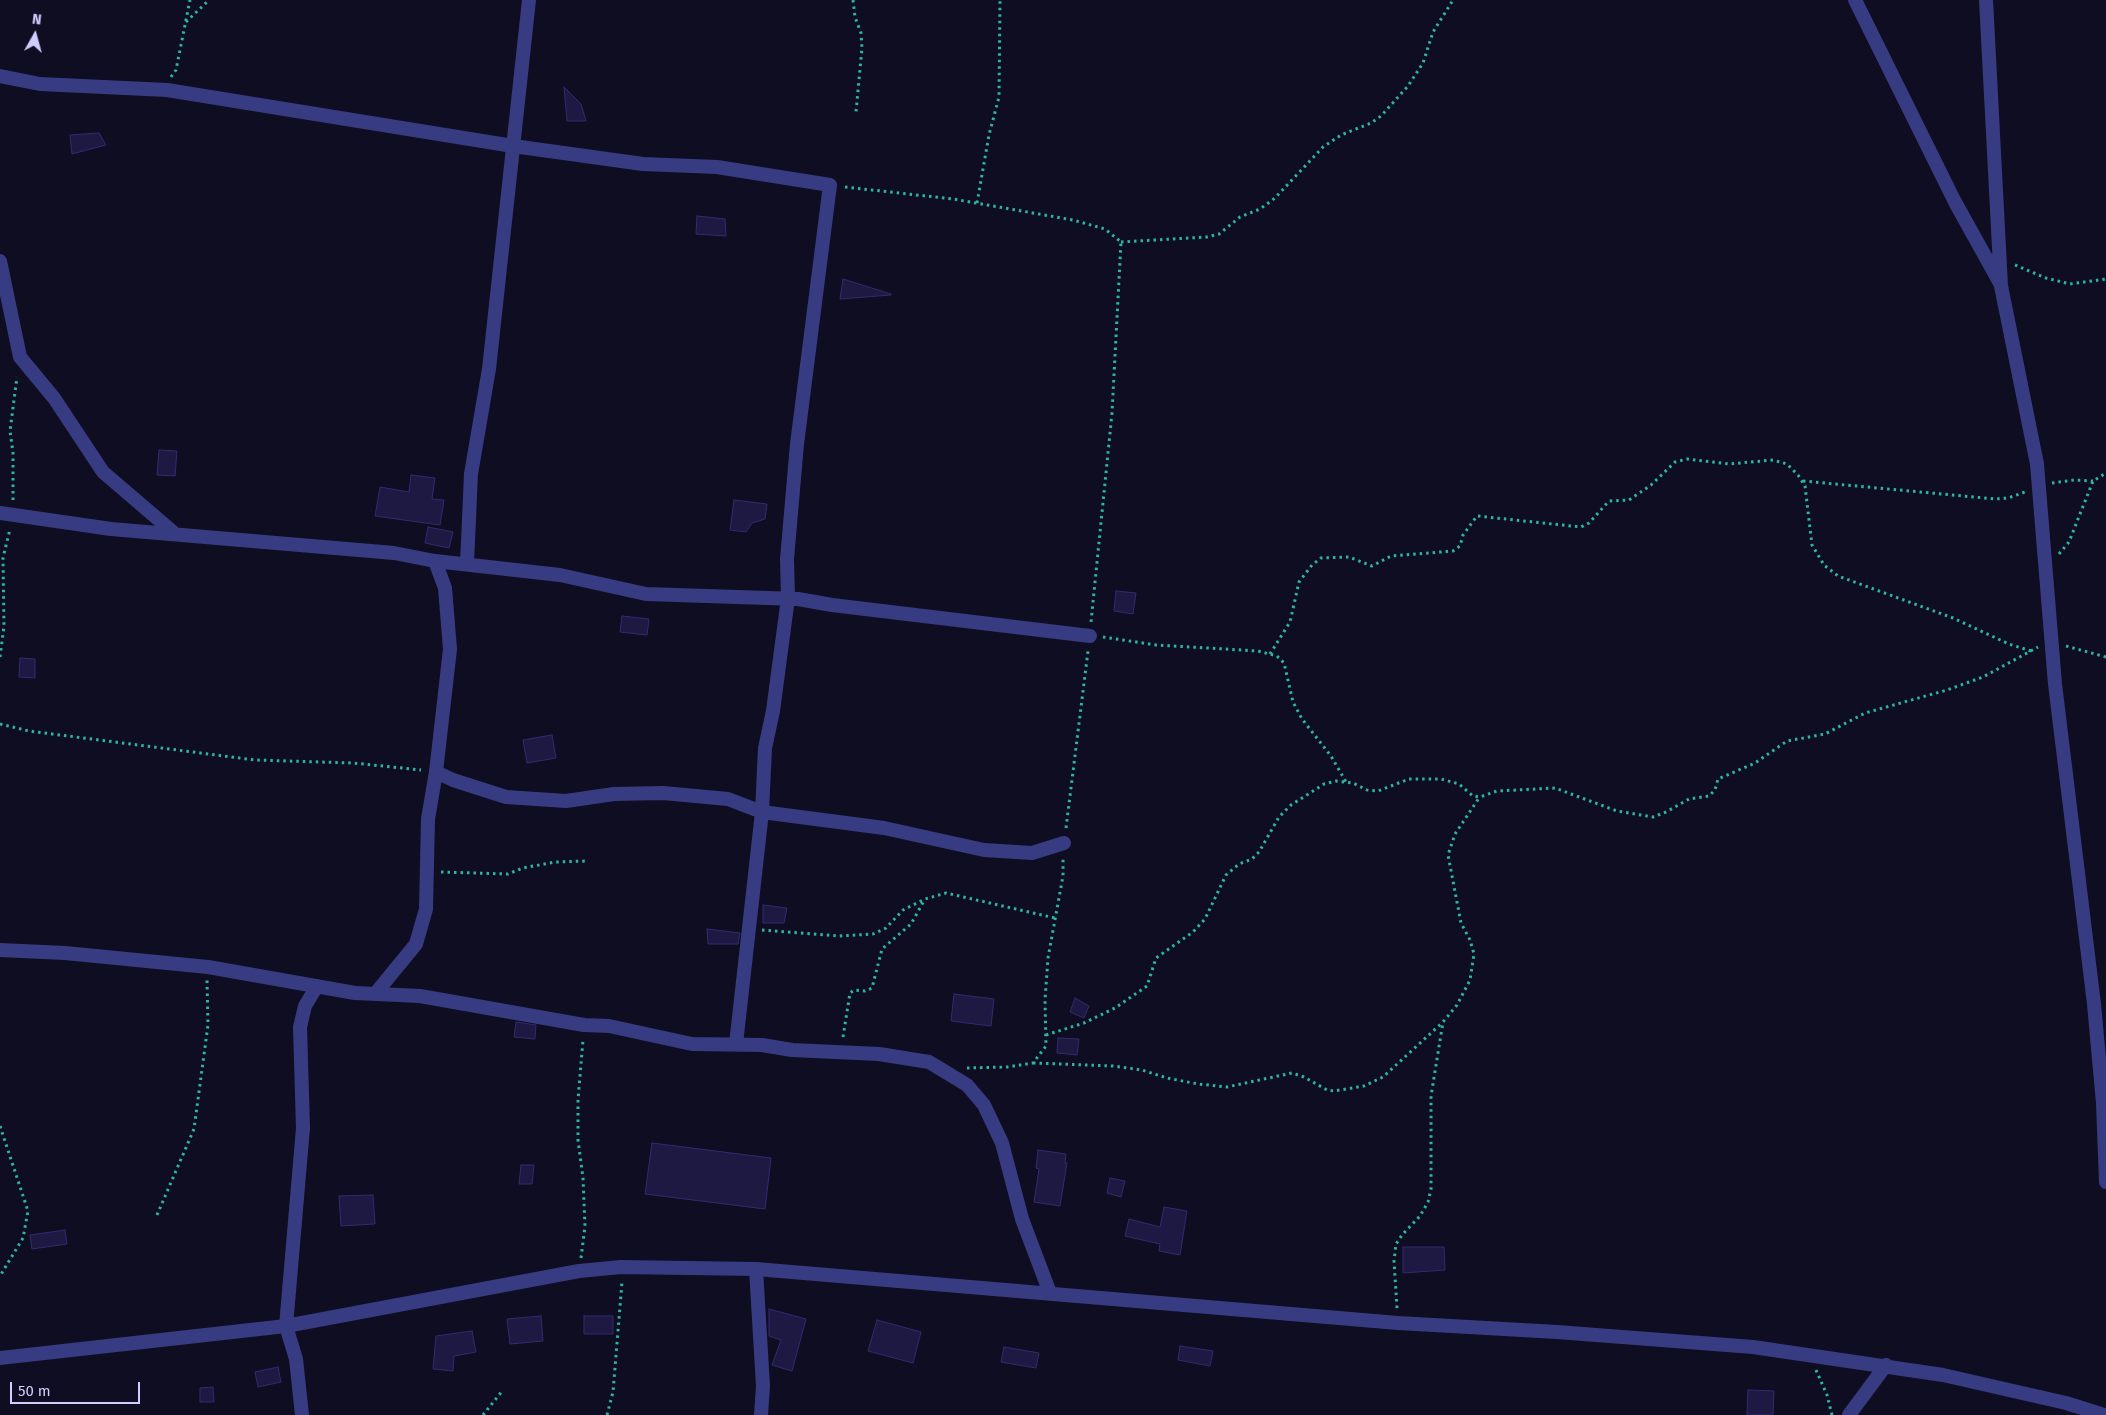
<!DOCTYPE html>
<style>
body{margin:0}
#map{position:relative;width:2106px;height:1415px;overflow:hidden;background:#0f0d22;font-family:"Fira Sans",sans-serif}
canvas{display:block}
.north{position:absolute;left:10px;top:10px;width:50px;height:50px;-webkit-text-stroke:4px #0f0d22;paint-order:stroke;rotate:7deg;font-size:14px;font-weight:700;line-height:20px;text-align:center;color:#cfceff}
.north::after{content:'';display:block;margin:auto;width:18px;height:22px;background:#cfceff;clip-path:polygon(50% 0,100% 100%,50% 72%,0 100%)}
.scale{position:absolute;left:10px;top:1382px;width:130px;height:22px;box-sizing:border-box;border:2px solid #cfceff;border-top:0;padding-left:6px;font-size:15px;line-height:18px;white-space:nowrap;color:#cfceff;-webkit-text-stroke:4px #0f0d22;paint-order:stroke}
</style>
<div id="map">
<canvas width="2106" height="1415"></canvas>
<div class="north">N</div>
<div class="scale">50 m</div>
</div>
<script>
const ctx = document.querySelector('canvas').getContext('2d');
ctx.lineJoin = 'round';
function fillPath(path, color) { ctx.fillStyle = color; ctx.fill(path, 'evenodd'); }
const shape = rows => new Path2D(rows.map(r => 'M' + r).join(''));
function stroke(path, color, width, dash) { ctx.strokeStyle = color; ctx.lineWidth = width; ctx.lineCap = dash ? 'butt' : 'round'; ctx.setLineDash(dash || []); ctx.stroke(path); }
const building = shape([
 [564,87,581,104,586,121,567,121,564,87],
 [99,133,106,145,72,154,70,135,99,133],
 [697,216,725,219,726,236,696,234,697,216],
 [843,279,891,294,891,295,840,299,843,279],
 [159,450,177,451,175,476,157,475,159,450],
 [411,475,435,478,432,499,444,500,440,525,375,516,380,487,409,492,411,475],
 [734,500,767,504,765,519,752,523,746,532,730,530,734,500],
 [428,527,453,532,449,548,425,543,428,527],
 [1116,591,1136,593,1133,614,1114,611,1116,591],
 [622,616,649,619,647,635,620,632,622,616],
 [20,658,35,659,35,678,19,677,20,658],
 [552,735,556,758,527,763,523,740,552,735],
 [763,905,787,908,784,923,763,923,763,905],
 [707,929,740,933,738,944,708,944,707,929],
 [954,994,994,999,991,1026,951,1021,954,994],
 [1075,998,1089,1006,1084,1018,1070,1012,1075,998],
 [516,1022,536,1025,535,1039,514,1037,516,1022],
 [1058,1038,1079,1039,1077,1055,1057,1053,1058,1038],
 [652,1143,771,1158,765,1209,645,1194,652,1143],
 [1038,1150,1066,1154,1065,1163,1067,1163,1060,1206,1034,1202,1039,1169,1036,1168,1038,1150],
 [521,1165,534,1165,532,1184,519,1184,521,1165],
 [1110,1178,1125,1181,1121,1197,1107,1193,1110,1178],
 [373,1195,375,1224,341,1226,339,1196,373,1195],
 [1164,1207,1187,1211,1180,1255,1159,1251,1160,1244,1125,1236,1129,1219,1160,1227,1164,1207],
 [65,1230,67,1244,32,1249,30,1235,65,1230],
 [1403,1247,1444,1247,1445,1270,1403,1273,1403,1247],
 [769,1309,806,1319,792,1371,772,1365,781,1340,769,1336,769,1309],
 [541,1316,543,1341,510,1344,507,1319,541,1316],
 [584,1316,613,1316,613,1334,584,1334,584,1316],
 [877,1320,921,1332,913,1363,868,1351,877,1320],
 [472,1331,476,1352,454,1356,453,1371,433,1369,436,1336,472,1331],
 [1180,1346,1213,1351,1210,1366,1178,1360,1180,1346],
 [1004,1347,1039,1353,1036,1368,1001,1362,1004,1347],
 [278,1367,281,1382,258,1387,255,1372,278,1367],
 [213,1387,214,1402,200,1402,200,1388,213,1387],
 [1748,1390,1774,1391,1773,1415,1747,1415,1748,1390]
]);
fillPath(building, '#1d1943');
stroke(building, '#322b70', 1);
stroke(shape([
 [853,0,855,17,861,33,862,48,856,112],
 [186,22,209,0],
 [171,77,176,70,190,0],
 [845,187,953,199,1073,220,1105,229,1121,242,1112,413,1091,622],
 [977,203,989,135,999,97,1000,0],
 [1121,242,1207,237,1219,234,1240,217,1260,209,1275,198,1323,147,1341,135,1371,123,1381,116,1408,86,1423,63,1433,32,1453,0],
 [2015,265,2046,278,2070,284,2106,279],
 [1803,481,1995,499,2008,498,2025,492],
 [2052,483,2074,480,2093,481],
 [13,500,13,453,10,431,17,377],
 [2059,554,2069,542,2093,481,2106,473],
 [1103,637,1156,645,1258,651,1277,656,1284,663,1293,702,1302,719,1331,756,1346,782],
 [2066,646,2106,657],
 [1270,654,1290,622,1299,582,1312,565,1321,558,1349,557,1372,566,1391,556,1453,551,1460,546,1463,535,1477,516,1581,527,1589,523,1609,501,1629,500,1651,485,1675,462,1687,459,1729,464,1773,460,1787,464,1798,475,1805,486,1812,545,1824,565,1838,576,1953,618,2009,644,2031,651],
 [0,657,4,626,3,558,10,529],
 [0,724,29,731,255,760,353,763,421,770],
 [1066,828,1088,651],
 [441,872,508,874,523,868,555,862,587,861],
 [762,930,839,936,873,934,886,928,903,910,925,899,946,893,1055,918],
 [1046,1035,1084,1023,1115,1008,1147,986,1156,958,1193,932,1205,919,1226,875,1239,864,1252,859,1259,852,1279,817,1291,805,1324,784,1336,781,1353,783,1367,790,1378,791,1409,779,1441,779,1459,784,1473,796,1480,797,1497,791,1555,788,1617,811,1653,817,1666,812,1689,799,1709,796,1715,790,1718,779,1755,763,1787,741,1825,734,1865,713,1947,690,1983,677,2038,647],
 [843,1037,850,993,854,990,865,991,872,988,882,949,911,924,925,899],
 [1033,1063,1113,1066,1142,1070,1167,1078,1198,1084,1227,1087,1292,1073,1304,1077,1327,1090,1334,1091,1364,1086,1383,1077,1443,1022,1457,1005,1470,980,1474,954,1470,940,1461,923,1448,855,1455,834,1479,798],
 [967,1068,1007,1067,1033,1063,1046,1046,1045,1000,1048,958,1063,876,1063,859],
 [0,1126,28,1211,23,1238,0,1276],
 [157,1215,194,1129,208,1025,207,980],
 [581,1258,585,1226,583,1178,578,1140,578,1100,583,1040],
 [1397,1308,1394,1261,1396,1244,1402,1235,1420,1216,1428,1202,1431,1189,1431,1096,1443,1022],
 [1816,1370,1827,1395,1832,1415],
 [483,1415,503,1390],
 [607,1415,613,1392,622,1282]
]), '#2cb5a0', 3, [2.5, 4]);
stroke(shape([
 [1855,0,1955,202,2000,283],
 [1986,0,2001,286,2037,464,2055,684,2094,1004,2103,1103,2106,1182],
 [0,76,40,84,167,90,513,146,643,164,717,167,830,185,797,444,787,559,788,598,773,711,765,748,762,812,736,1044],
 [0,261,20,357,54,398,103,472,173,532],
 [0,513,111,529,394,553,435,561,560,575,646,594,798,599,832,605,1090,636],
 [467,563,471,474,489,369,529,0],
 [436,772,453,780,506,797,566,801,614,794,663,793,728,799,762,812,884,828,984,850,1032,853,1064,843],
 [0,950,65,953,208,967,355,993,420,996,584,1025,609,1026,692,1044,762,1045,792,1050,879,1054,929,1062,967,1085,984,1105,1002,1143,1022,1219,1050,1293],
 [375,994,416,944,426,909,428,819,436,772,450,649,445,588,435,561],
 [756,1269,763,1386,761,1415],
 [302,1415,296,1359,286,1326,303,1128,300,1027,305,1006,317,986],
 [1849,1415,1886,1365]
]), '#373c82', 14);
stroke(shape([
 [0,1358,286,1326,579,1271,621,1267,756,1269,1398,1323,1557,1332,1753,1347,1943,1375,2066,1403,2104,1415]
]), '#373c82', 14);
</script>
